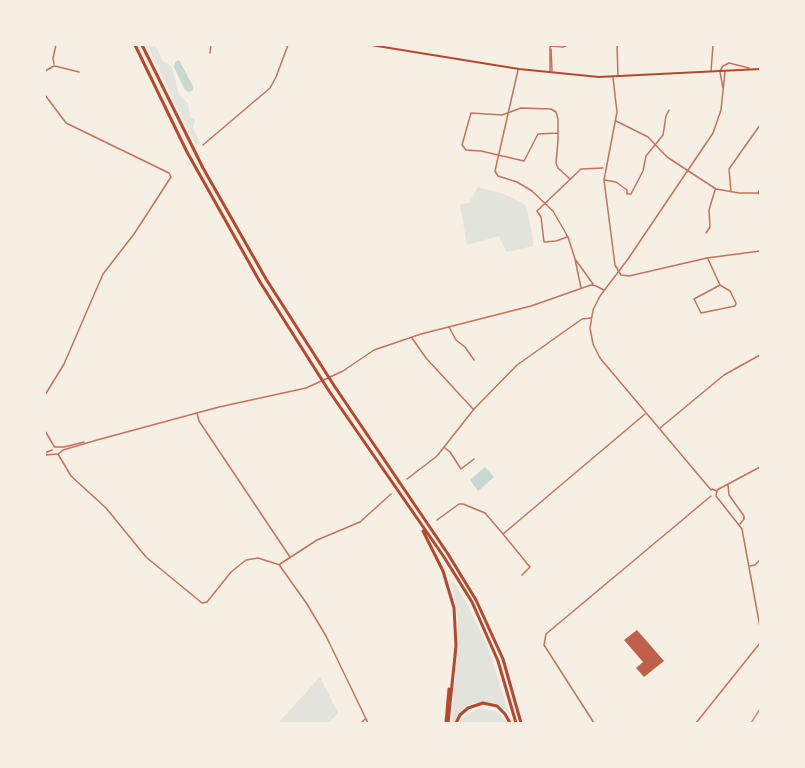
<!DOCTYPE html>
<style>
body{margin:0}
#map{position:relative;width:805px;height:768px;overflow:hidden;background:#f6efe4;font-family:"Nunito Sans",sans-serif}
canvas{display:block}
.frame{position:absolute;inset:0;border:46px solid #f6efe4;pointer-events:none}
</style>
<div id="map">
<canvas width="805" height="768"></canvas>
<div class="frame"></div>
</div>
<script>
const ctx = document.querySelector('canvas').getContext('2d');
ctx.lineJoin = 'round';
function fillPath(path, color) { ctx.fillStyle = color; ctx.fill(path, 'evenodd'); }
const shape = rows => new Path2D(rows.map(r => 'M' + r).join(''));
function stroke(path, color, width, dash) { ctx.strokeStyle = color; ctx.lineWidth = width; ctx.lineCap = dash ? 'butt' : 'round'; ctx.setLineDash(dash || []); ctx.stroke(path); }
fillPath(shape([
 [147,45,155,45,163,61,170,65,173,70,179,95,188,103,190,117,195,119,193,128,200,143,196,145],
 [478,187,504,194,524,204,527,208,534,246,506,252,499,236,467,245,460,204,469,203],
 [451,578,466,602,488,647,509,713,500,705,489,702,472,703,464,708,454,723,452,723,458,620],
 [320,677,338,713,329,723,278,723],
 [481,708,496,711,508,723,459,723,467,714]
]), '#e2e4dc');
fillPath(shape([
 [179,60,193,86,193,90,189,92,185,90,174,67,175,62],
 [485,467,494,477,478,491,470,480]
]), '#c9d6d2');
fillPath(shape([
 [637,630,664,661,644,677,636,668,643,662,624,640]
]), '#bf614a');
stroke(shape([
 [617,45,618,76],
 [551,46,563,47,568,45],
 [551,49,552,71],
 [210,53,211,45],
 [54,64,53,58,56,45],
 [55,66,79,72],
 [518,70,495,171,498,176,517,182,532,191,553,211,568,237,575,259,581,288],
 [45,71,54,66],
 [550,71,550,45],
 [711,71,713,45],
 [720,71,723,66,729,63,749,68],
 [613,78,617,112,604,180,615,265,621,275,629,276,707,258,760,251],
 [45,95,66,123,169,173,171,177,134,234,103,274,64,364,45,395],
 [616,121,648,137,667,157,716,189,739,193,758,193],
 [558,133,538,134,524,161,481,151,466,150,462,145,471,113,502,115,521,108,551,109,556,112,558,119,558,141,556,163,558,168,570,179],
 [203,145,270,88,276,77,288,45],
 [605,180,616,182,627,190,627,194,631,194,643,171,646,156,663,135,666,116,669,110],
 [760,189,758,193,760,195],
 [731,192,729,169,760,125],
 [706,233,710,227,709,210,715,190],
 [567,237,556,241,544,242,541,217,537,211,581,169,603,168],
 [575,259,593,284],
 [708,259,720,285,694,299,701,313,735,306,736,303,730,291,720,285],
 [449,327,456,340,465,347,474,360],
 [412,338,426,358,473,409],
 [197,413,199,421,290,557],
 [660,428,724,375,760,355],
 [45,431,54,446],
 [54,447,64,447,84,442],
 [445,448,450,452,461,469,474,459],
 [45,453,52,450],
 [58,454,63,450,97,440,219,407,306,388,343,371,374,350,421,334,531,306,591,285,596,286,604,290],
 [58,454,71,476,106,508,146,557,202,603,207,602,231,572,246,560,258,558,280,565],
 [45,455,57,454],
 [407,479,437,456,474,409,517,365,582,319,591,318],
 [728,485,729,495,744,516,744,519,740,524],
 [717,490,760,467],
 [437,520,459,504,463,504,485,513,503,534],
 [280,564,317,540,360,522,391,494],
 [280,566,307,604,326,636,368,723],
 [750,566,755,565,760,560],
 [522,575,530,567,503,534,645,414],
 [361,723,365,719]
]), '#c5725c', 1.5);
stroke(shape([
 [720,72,723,88],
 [712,489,717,491,716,495],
 [711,490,600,358,593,344,590,328,593,310,600,296,628,259,713,133,721,110,725,72],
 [716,496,742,529,760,627],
 [594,723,544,645,546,634,711,496],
 [696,723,760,643]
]), '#c5725c', 1.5);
stroke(shape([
 [371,45,519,69,599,77,760,69]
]), '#b5482f', 2);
stroke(shape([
 [135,45,187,152,260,282,329,391,444,557,472,602,498,661,516,723],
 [142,45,203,168,266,279,335,387,448,554,476,600,503,659,521,723],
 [423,531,443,571,454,608,456,646,448,723],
 [446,723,449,689],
 [456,723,460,715,468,708,483,703,497,706,505,714,510,723]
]), '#b5482f', 3);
stroke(shape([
 [751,723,760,709]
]), '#cf8b77', 1.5);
</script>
